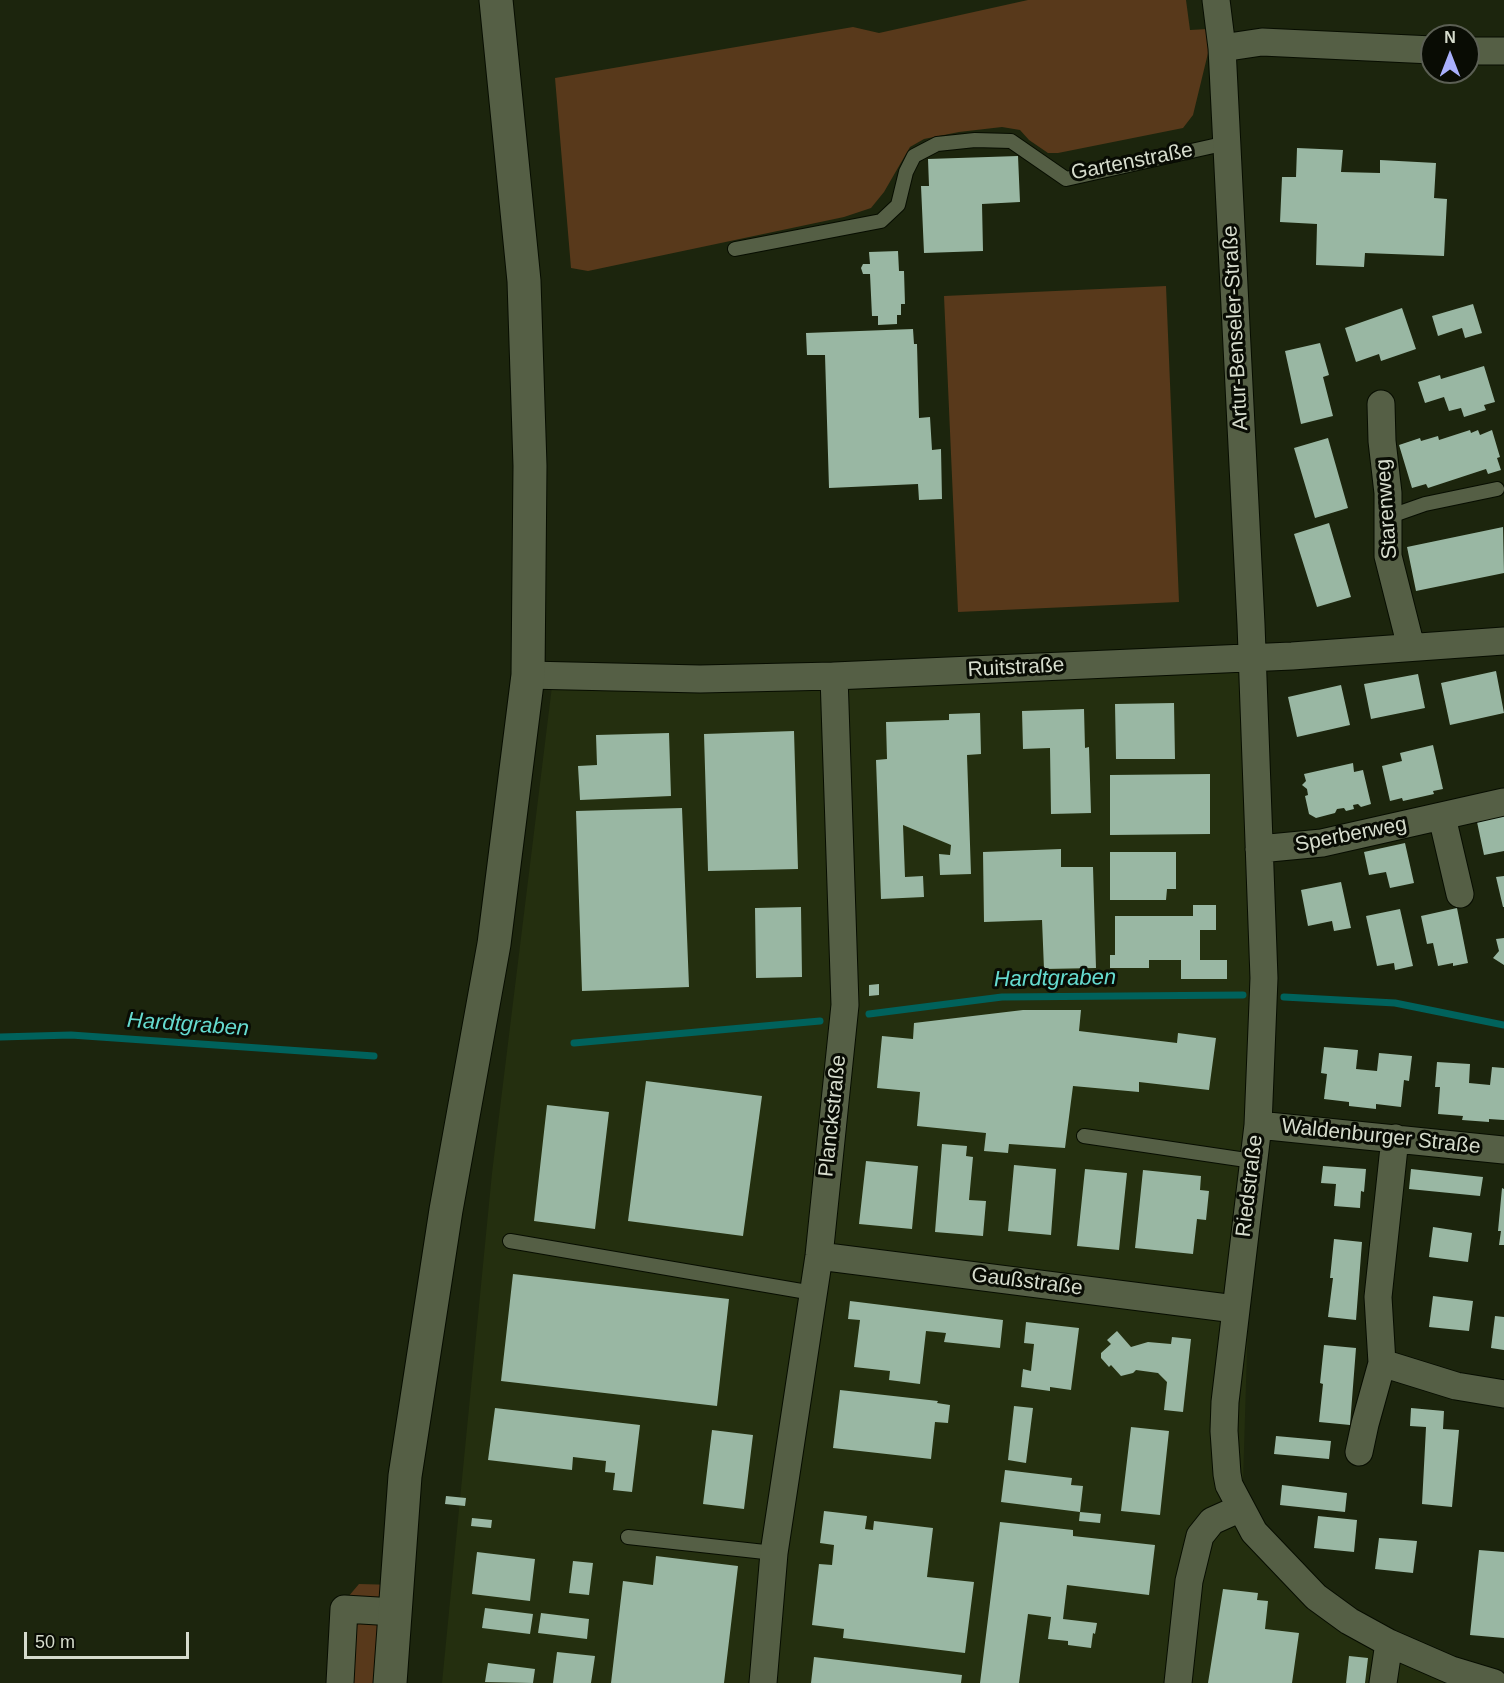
<!DOCTYPE html>
<meta charset="utf-8">
<style>
body{margin:0}
#map{position:relative;width:1504px;height:1683px;overflow:hidden;background:#1c250d;font-family:Helvetica,sans-serif}
canvas{display:block}
.north{position:absolute;left:1420px;top:24px;width:60px;height:60px;box-sizing:border-box;background:#090c04;border:2px solid #5b5f54;border-radius:50%;rotate:0deg;font-size:16px;font-weight:700;line-height:24px;text-align:center;color:#d6dccd}
.north::after{content:'';display:block;margin:auto;width:21px;height:27px;background:#a9b0fc;clip-path:polygon(50% 0,100% 100%,50% 72%,0 100%)}
.scale{position:absolute;left:24px;top:1632px;width:165px;height:27px;box-sizing:border-box;border:3px solid #d6dccd;border-top:0;padding-left:8px;font-size:18px;line-height:21px;white-space:nowrap;color:#d6dccd;-webkit-text-stroke:4px #090c04;paint-order:stroke}
</style>
<div id="map">
<canvas width="1504" height="1683"></canvas>
<div class="north">N</div>
<div class="scale">50 m</div>
</div>
<script>
const ctx = document.querySelector('canvas').getContext('2d');
ctx.lineJoin = 'round';
function fillPath(path, color) { ctx.fillStyle = color; ctx.fill(path, 'evenodd'); }
const shape = rows => new Path2D(rows.map(r => 'M' + r).join(''));
function stroke(path, color, width, dash) { ctx.strokeStyle = color; ctx.lineWidth = width; ctx.lineCap = dash ? 'butt' : 'round'; ctx.setLineDash(dash || []); ctx.stroke(path); }
function write(font, color, halo, rows, align = 'center') {
  ctx.font = font + ' Helvetica,sans-serif'; ctx.lineWidth = 6; ctx.setLineDash([]); ctx.textBaseline = 'middle'; ctx.strokeStyle = halo; ctx.fillStyle = color; for (const [text, x, y, turn = 0] of rows) {
    ctx.save(); ctx.translate(x, y); ctx.rotate((+turn || 0) * Math.PI / 180); ctx.textAlign = isNaN(turn) ? turn : align; if (halo) ctx.strokeText(text, 0, 0); ctx.fillText(text, 0, 0); ctx.restore();
  }
}
fillPath(shape([
 [1264,647,1256,1165,1247,1350,1243,1483,1272,1541,1358,1624,1504,1673,1504,1683,442,1683,492,1173,553,678]
]), '#242f0f');
fillPath(shape([
 [1028,0,1186,0,1190,30,1208,29,1209,49,1193,115,1183,128,1058,153,1048,153,1029,140,1020,130,1002,127,959,132,924,139,910,147,884,192,871,208,844,217,588,271,571,268,555,78,853,27,879,33],
 [1166,286,1179,602,958,612,944,296],
 [359,1584,397,1585,390,1683,326,1683,331,1617]
]), '#58391b');
stroke(shape([
 [1284,997,1395,1003,1504,1025],
 [869,1014,1002,997,1243,995],
 [0,1037,71,1035,374,1056],
 [574,1043,820,1021]
]), '#00625c', 7);
fillPath(shape([
 [1297,148,1343,150,1341,172,1380,173,1380,160,1436,163,1434,198,1447,199,1444,256,1365,253,1364,267,1316,265,1317,224,1280,222,1282,177,1296,177],
 [1018,156,1020,202,982,204,983,251,924,253,921,186,929,186,928,159],
 [898,251,899,271,904,271,905,304,901,304,901,315,897,315,897,324,878,325,878,316,872,316,870,274,863,274,861,268,863,264,870,264,869,252],
 [1473,304,1482,333,1465,338,1462,328,1438,336,1432,316],
 [1402,308,1416,349,1381,361,1379,354,1356,362,1345,328],
 [913,329,914,344,917,344,919,418,930,417,932,450,941,449,942,499,919,500,918,484,829,488,825,355,807,355,806,333],
 [1320,343,1329,375,1323,377,1333,416,1301,424,1285,351],
 [1484,366,1495,402,1484,405,1486,410,1464,417,1461,408,1449,411,1444,397,1425,403,1418,382,1440,375,1441,379],
 [1470,430,1471,433,1478,430,1480,435,1492,430,1500,457,1497,458,1501,470,1488,474,1486,469,1428,488,1426,484,1412,488,1399,445,1420,438,1421,441,1438,436,1439,440],
 [1328,438,1348,508,1315,518,1294,448],
 [1329,523,1351,597,1317,607,1294,534],
 [1503,527,1504,573,1416,591,1407,547],
 [1496,671,1504,713,1450,725,1441,683],
 [1418,674,1425,708,1371,719,1364,684],
 [1341,685,1350,725,1297,737,1288,697],
 [1174,703,1175,759,1116,759,1115,704],
 [1084,709,1085,748,1089,747,1091,813,1051,814,1050,748,1023,749,1022,711],
 [980,713,981,754,967,755,971,874,940,875,939,854,950,855,951,845,903,825,905,877,923,876,924,897,881,899,876,760,887,759,886,722,949,720,949,714],
 [794,731,798,869,708,871,704,734],
 [669,733,671,796,580,800,578,766,597,765,596,735],
 [1433,745,1443,789,1433,791,1434,794,1403,801,1402,798,1390,801,1382,766,1402,761,1400,753],
 [1353,763,1354,772,1363,770,1371,804,1361,807,1358,804,1353,805,1354,809,1346,811,1344,808,1337,809,1335,813,1316,818,1309,814,1305,796,1308,795,1307,789,1302,785,1306,781,1304,774],
 [1210,774,1210,834,1110,835,1110,775],
 [682,808,689,987,582,991,576,811],
 [1504,816,1504,851,1484,855,1477,822],
 [1405,843,1414,883,1390,888,1386,872,1369,875,1364,852],
 [1061,849,1061,867,1093,867,1096,968,1044,969,1042,920,984,922,983,852],
 [1110,852,1176,852,1176,889,1167,889,1166,900,1110,900],
 [1504,876,1504,907,1503,907,1496,877],
 [1341,882,1351,928,1334,931,1332,921,1308,926,1301,890],
 [1193,905,1216,905,1216,930,1200,930,1200,960,1227,960,1227,979,1181,979,1181,960,1149,960,1149,968,1110,968,1110,955,1115,955,1115,916,1193,916],
 [801,907,802,977,756,978,755,908],
 [1457,908,1468,963,1453,966,1453,963,1438,966,1433,943,1427,944,1421,916],
 [1400,909,1413,966,1395,970,1394,963,1377,966,1366,916],
 [1504,938,1504,965,1493,958,1499,951,1496,939],
 [879,984,879,995,869,996,869,985],
 [1023,1010,1081,1010,1079,1031,1177,1043,1178,1033,1216,1038,1209,1090,1139,1082,1139,1092,1073,1086,1065,1148,1009,1144,1008,1153,984,1151,986,1133,917,1126,920,1092,877,1088,882,1036,913,1039,914,1023],
 [1324,1047,1358,1050,1356,1069,1377,1071,1379,1053,1412,1056,1409,1081,1404,1080,1401,1107,1376,1104,1376,1109,1349,1106,1349,1102,1324,1099,1327,1074,1321,1073],
 [1437,1062,1470,1064,1469,1083,1490,1085,1492,1067,1504,1068,1504,1120,1489,1119,1489,1122,1462,1120,1463,1116,1438,1114,1440,1087,1435,1087],
 [646,1081,762,1096,743,1236,628,1221],
 [547,1105,609,1112,595,1229,534,1221],
 [942,1144,967,1146,966,1156,973,1157,969,1200,986,1201,983,1236,935,1232],
 [866,1161,918,1166,912,1229,859,1224],
 [1014,1165,1056,1169,1051,1235,1008,1231],
 [1323,1166,1366,1169,1364,1192,1361,1191,1360,1208,1334,1206,1336,1184,1321,1183],
 [1085,1169,1127,1173,1119,1250,1077,1246],
 [1411,1169,1483,1177,1480,1196,1409,1189],
 [1143,1170,1201,1176,1200,1190,1209,1191,1206,1220,1197,1219,1193,1254,1135,1248],
 [1502,1188,1504,1189,1504,1245,1499,1245,1501,1231,1498,1231],
 [1433,1227,1472,1233,1468,1262,1429,1257],
 [1334,1239,1362,1242,1356,1320,1328,1317,1333,1278,1330,1278],
 [513,1274,729,1299,717,1406,501,1381],
 [1433,1296,1473,1301,1469,1331,1429,1327],
 [850,1301,1003,1320,1000,1348,944,1342,946,1333,926,1331,920,1384,889,1380,890,1371,854,1367,860,1320,848,1319],
 [1495,1316,1504,1317,1504,1350,1491,1348],
 [1026,1322,1079,1328,1071,1390,1050,1387,1050,1391,1021,1387,1023,1369,1031,1371,1034,1344,1024,1343],
 [1117,1331,1131,1347,1148,1342,1171,1344,1172,1337,1191,1339,1183,1412,1164,1410,1167,1382,1158,1373,1136,1370,1133,1373,1121,1376,1111,1365,1109,1367,1101,1358,1101,1353,1111,1344,1107,1340],
 [1324,1345,1356,1348,1350,1425,1319,1422,1323,1384,1320,1383],
 [840,1390,938,1401,937,1403,950,1405,948,1423,935,1422,931,1459,833,1448],
 [1014,1406,1033,1408,1026,1463,1008,1460],
 [495,1408,640,1425,632,1492,613,1490,615,1473,605,1472,606,1461,573,1457,572,1470,488,1460],
 [1411,1408,1444,1411,1443,1429,1459,1430,1452,1507,1422,1504,1426,1427,1410,1426],
 [1131,1427,1169,1431,1160,1515,1121,1511],
 [712,1430,753,1435,744,1509,703,1504],
 [1276,1436,1331,1441,1329,1459,1274,1454],
 [1005,1470,1072,1478,1071,1485,1083,1486,1080,1512,1001,1502],
 [1282,1485,1347,1493,1345,1512,1280,1505],
 [446,1496,466,1498,465,1506,445,1504],
 [824,1511,867,1516,865,1529,873,1530,874,1521,933,1528,927,1577,974,1582,965,1653,843,1638,844,1629,812,1625,819,1564,832,1565,834,1545,820,1543],
 [1080,1512,1101,1514,1100,1523,1079,1521],
 [1318,1516,1357,1520,1354,1552,1314,1548],
 [472,1518,492,1520,491,1528,471,1526],
 [1000,1522,1073,1530,1073,1536,1155,1545,1149,1595,1067,1585,1063,1619,1097,1623,1095,1634,1093,1633,1091,1648,1068,1645,1068,1641,1048,1639,1051,1617,1028,1614,1019,1683,980,1683],
 [1379,1538,1417,1541,1413,1573,1375,1569],
 [1479,1550,1504,1552,1504,1638,1470,1635],
 [477,1552,535,1559,530,1601,472,1594],
 [656,1556,738,1566,724,1683,611,1683,623,1581,653,1585],
 [573,1561,593,1563,589,1595,569,1593],
 [1223,1589,1258,1593,1257,1600,1268,1601,1265,1629,1299,1633,1292,1683,1208,1683],
 [485,1608,533,1614,530,1634,482,1628],
 [541,1613,589,1619,587,1639,538,1633],
 [557,1652,595,1656,591,1683,553,1683],
 [1349,1656,1368,1658,1365,1683,1346,1683],
 [814,1657,962,1675,961,1683,811,1683],
 [488,1663,535,1669,533,1683,485,1682]
]), '#99b7a3');
const lane = shape([
 [735,249,881,221,898,205,906,172,914,156,937,144,975,140,1011,141,1066,179,1227,143],
 [1388,517,1425,504,1497,489],
 [1084,1136,1253,1161],
 [510,1241,813,1293],
 [628,1537,774,1553]
]);
const street = shape([
 [1216,0,1222,48,1251,624,1264,978,1258,1125,1225,1402,1224,1431,1227,1474,1229,1485,1254,1532,1316,1597,1349,1621,1389,1643,1451,1670,1494,1683],
 [1222,48,1262,42,1432,50],
 [1468,51,1504,51],
 [1381,404,1382,441,1388,493,1388,556,1411,647],
 [528,675,700,679,834,676,1292,656,1504,641],
 [1442,817,1460,894],
 [1259,849,1322,843,1504,802],
 [1258,1125,1504,1150],
 [819,1256,1235,1309],
 [1382,1363,1456,1386,1504,1394],
 [1359,1452,1365,1424,1382,1363,1378,1297,1395,1138],
 [340,1683,344,1609,395,1612],
 [763,1683,774,1553,819,1256,845,1005,834,676],
 [1178,1683,1189,1581,1200,1536,1212,1521,1241,1508],
 [1383,1683,1389,1643]
]);
const secondary = shape([
 [390,1683,405,1476,446,1210,494,944,528,675,530,466,524,281,496,0]
]);
stroke(lane, '#070d00', 16);
stroke(street, '#070d00', 29);
stroke(secondary, '#070d00', 35);
stroke(lane, '#555f45', 14);
stroke(street, '#555f45', 27);
stroke(secondary, '#555f45', 33);
write('21px', '#d6dccd', '#090c04', [
 ["Gartenstraße",1132,162,-11],
 ["Artur-Benseler-Straße",1236,328,-93],
 ["Starenweg",1387,509,-94],
 ["Ruitstraße",1016,668,-3],
 ["Sperberweg",1351,835,-11],
 ["Planckstraße",833,1116,-84],
 ["Waldenburger Straße",1381,1137,6],
 ["Riedstraße",1250,1186,-83],
 ["Gaußstraße",1027,1282,7]
]);
write('italic 22px', '#65dbd0', '#090c04', [
 ["Hardtgraben",1055,979,-1],
 ["Hardtgraben",188,1025,4]
]);
</script>
